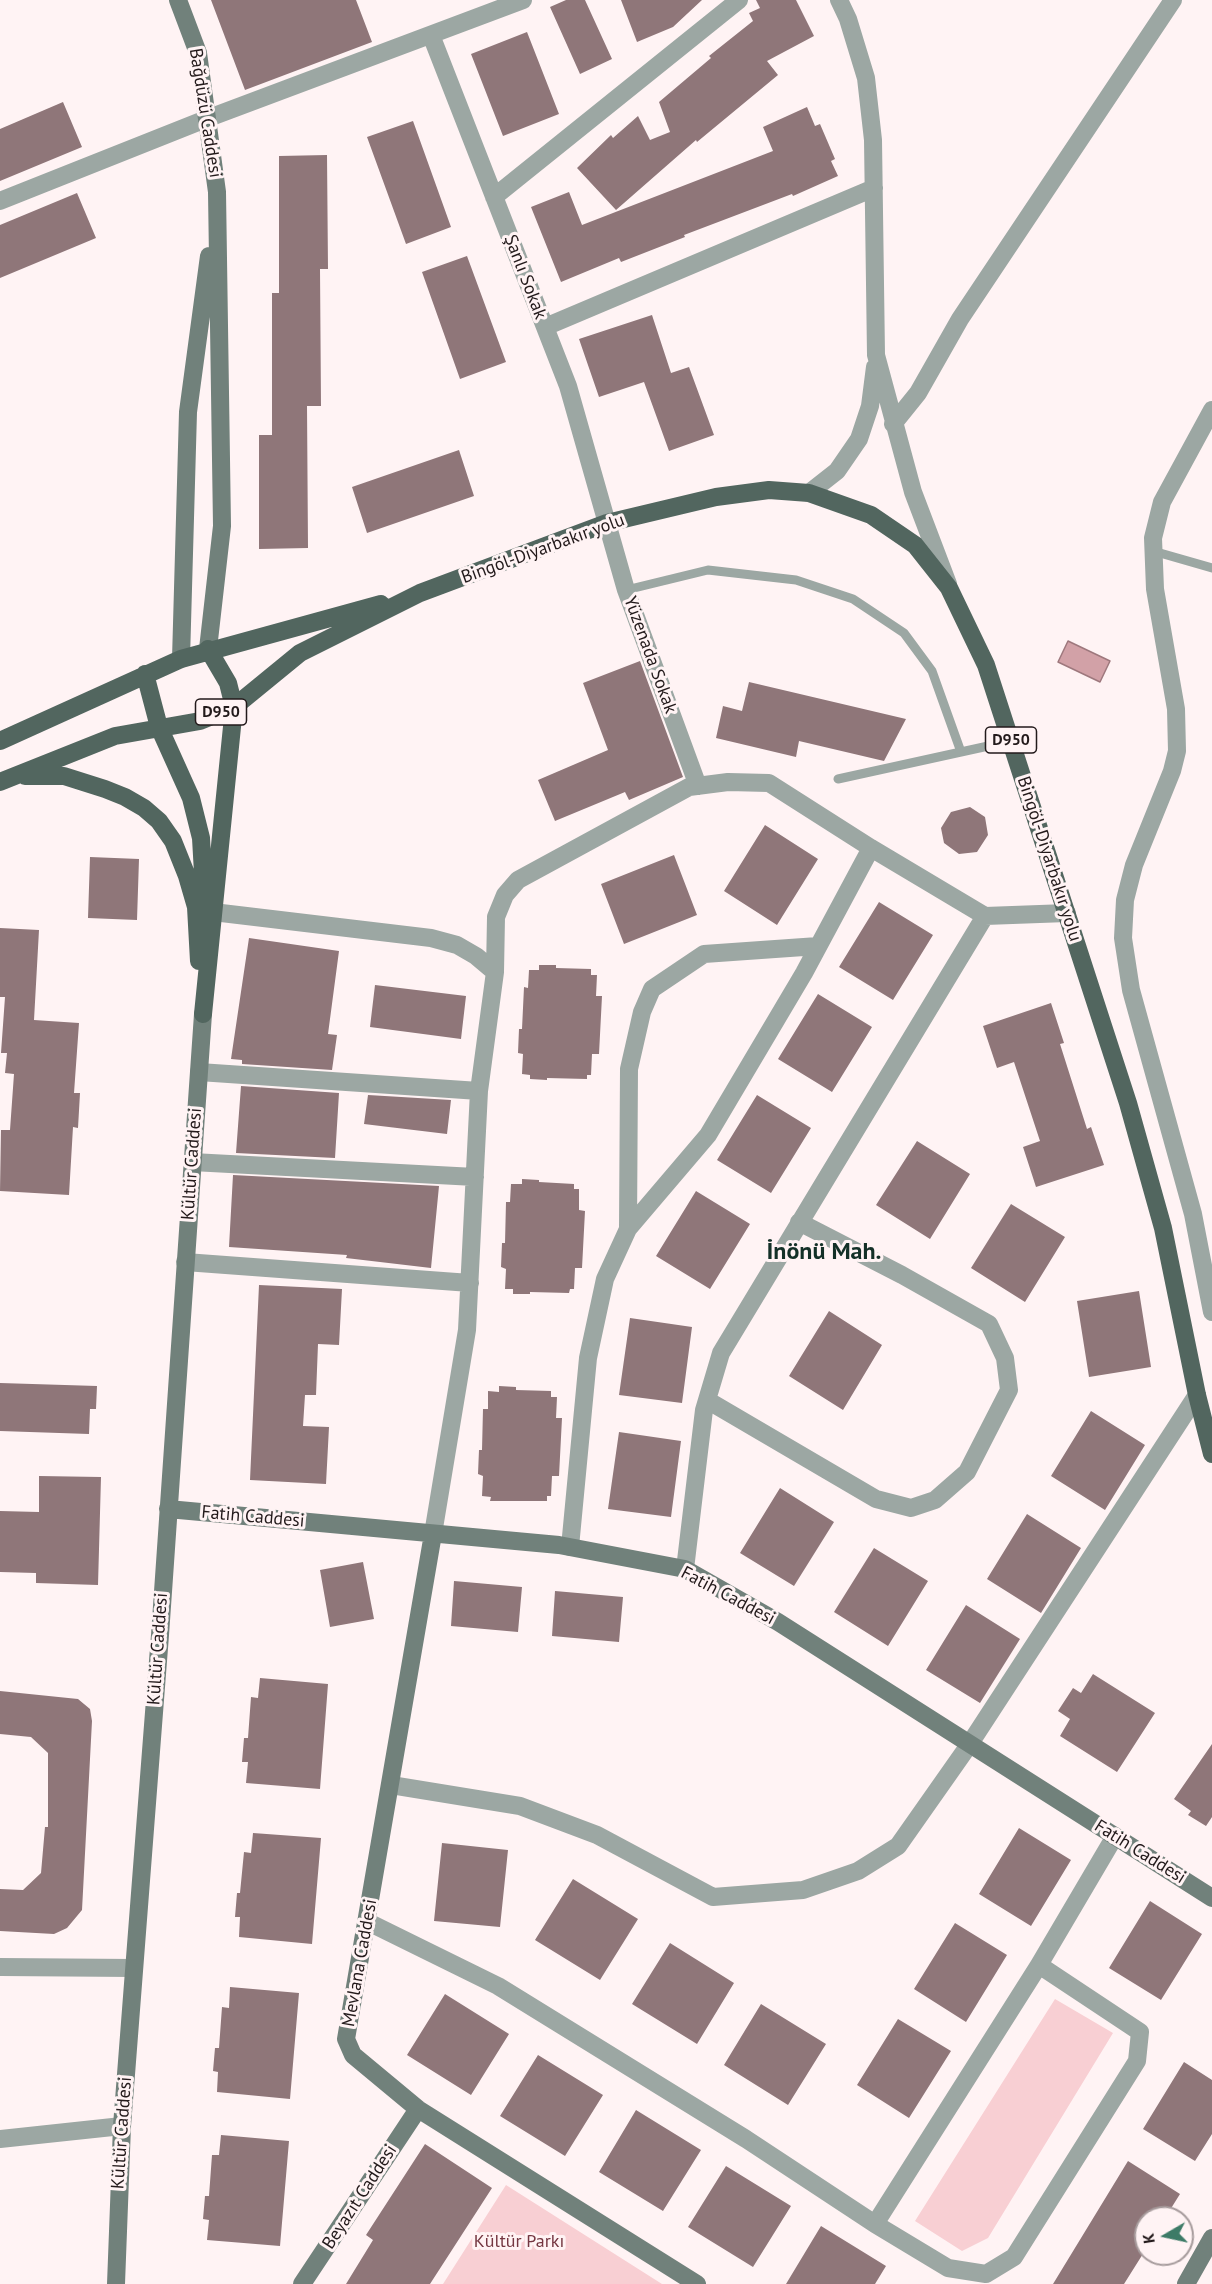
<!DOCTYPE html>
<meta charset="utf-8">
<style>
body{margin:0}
#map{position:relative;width:1212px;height:2284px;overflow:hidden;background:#fff3f4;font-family:"PT Sans",sans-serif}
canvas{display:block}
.north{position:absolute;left:1134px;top:2206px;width:60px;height:60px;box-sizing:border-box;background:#fff3f4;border:2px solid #a79c9d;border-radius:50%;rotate:261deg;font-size:16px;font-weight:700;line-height:24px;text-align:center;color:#231a1b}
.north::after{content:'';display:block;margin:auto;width:21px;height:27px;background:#3d7b67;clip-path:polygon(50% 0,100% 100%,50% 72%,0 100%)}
</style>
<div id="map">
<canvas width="1212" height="2284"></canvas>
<div class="north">K</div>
</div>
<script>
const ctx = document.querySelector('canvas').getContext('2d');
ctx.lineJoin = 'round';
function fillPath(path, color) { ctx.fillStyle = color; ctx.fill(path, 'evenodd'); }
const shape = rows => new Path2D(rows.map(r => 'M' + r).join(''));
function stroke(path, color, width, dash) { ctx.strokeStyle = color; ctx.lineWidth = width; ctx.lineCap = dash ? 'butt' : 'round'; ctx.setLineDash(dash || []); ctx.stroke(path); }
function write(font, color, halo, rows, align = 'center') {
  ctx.font = font + ' "PT Sans",sans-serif'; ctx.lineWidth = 6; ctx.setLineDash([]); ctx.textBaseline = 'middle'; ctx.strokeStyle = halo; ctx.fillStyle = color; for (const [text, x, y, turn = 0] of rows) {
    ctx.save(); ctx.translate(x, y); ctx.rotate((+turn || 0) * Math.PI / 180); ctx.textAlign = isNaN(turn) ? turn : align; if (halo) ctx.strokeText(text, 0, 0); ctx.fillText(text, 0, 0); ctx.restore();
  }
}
fillPath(shape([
 [1055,1999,1113,2033,988,2238,962,2251,915,2221],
 [506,2185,662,2284,443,2284]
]), '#f8cfd3');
const water = shape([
 [1068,641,1110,661,1100,682,1058,662,1068,641]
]);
fillPath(water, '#d2a1a7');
stroke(water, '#9e787d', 1.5);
fillPath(shape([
 [211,0,356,0,372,42,245,90],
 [566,0,585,0,612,59,580,74,550,7],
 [621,0,702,0,673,27,637,42],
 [756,0,796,0,814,36,767,61,778,75,697,142,696,140,616,210,577,168,611,135,613,138,638,116,650,140,670,132,659,102,711,58,709,56,753,21,749,13,760,8],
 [527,32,559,114,503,136,471,54],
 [63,102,82,147,0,181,0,129],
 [807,107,815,126,820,124,835,159,831,161,838,176,793,196,792,194,684,235,685,237,621,262,619,258,561,282,531,207,569,192,582,225,773,151,763,127],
 [413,121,451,227,406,244,367,137],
 [327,155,328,269,320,269,321,406,307,406,308,548,259,549,259,435,272,435,272,293,279,293,279,156],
 [77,193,96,238,0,278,0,225],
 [467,256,506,362,460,379,422,272],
 [652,315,671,373,689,367,714,435,669,451,644,382,599,397,579,339],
 [459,450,474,496,367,533,352,487],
 [640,661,683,777,629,800,625,792,555,821,538,780,608,750,583,683],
 [749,682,906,719,884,761,799,741,796,757,716,738,723,706,742,711],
 [970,807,985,817,988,835,977,852,959,854,944,843,941,828,951,812],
 [765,825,818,859,777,925,724,891],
 [674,855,697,915,624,944,601,884],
 [90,857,139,859,137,920,88,918],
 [879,902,933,935,893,1000,839,967],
 [0,928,39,930,34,1020,79,1023,74,1093,80,1093,78,1128,73,1127,69,1195,0,1191,1,1130,10,1130,14,1074,5,1073,7,1053,1,1053,5,997,0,997],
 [249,938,339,951,328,1034,337,1035,332,1070,242,1064,242,1060,231,1059],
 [539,965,556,965,556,968,591,969,591,975,597,975,596,996,602,996,599,1054,592,1054,591,1075,587,1075,587,1079,547,1078,547,1080,530,1079,530,1075,522,1074,523,1054,518,1053,519,1029,522,1029,524,987,528,988,529,970,539,970],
 [375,985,466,996,461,1039,370,1027],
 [818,994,872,1027,832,1092,778,1059],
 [1051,1003,1064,1043,1060,1044,1087,1129,1091,1127,1104,1165,1036,1187,1023,1147,1040,1141,1014,1062,997,1068,983,1026],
 [241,1086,339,1093,335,1158,236,1153],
 [368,1095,451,1100,447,1134,364,1124],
 [757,1095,811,1128,771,1193,717,1160],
 [917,1141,970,1174,930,1239,876,1205],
 [233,1175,439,1186,431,1268,346,1258,347,1255,229,1247],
 [522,1179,539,1180,539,1182,574,1184,574,1189,579,1189,579,1210,585,1211,582,1268,575,1268,574,1289,570,1289,569,1293,530,1292,530,1294,513,1294,513,1289,505,1289,506,1269,501,1267,502,1243,505,1243,506,1202,510,1202,511,1184,522,1184],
 [696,1191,750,1224,710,1289,656,1256],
 [1011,1204,1065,1237,1025,1302,971,1268],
 [259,1285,342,1289,339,1345,318,1344,316,1395,305,1395,303,1426,329,1427,326,1484,250,1480],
 [1139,1291,1151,1367,1089,1377,1077,1301],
 [829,1311,882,1345,843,1410,789,1376],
 [630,1318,692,1327,682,1403,619,1395],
 [0,1383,97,1386,96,1409,90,1409,89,1434,0,1431],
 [499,1386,516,1387,516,1390,551,1391,551,1397,557,1397,556,1418,562,1418,559,1476,552,1476,551,1496,547,1496,547,1501,490,1501,491,1497,482,1496,483,1476,478,1474,479,1450,482,1450,483,1409,488,1409,488,1391,499,1392],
 [1091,1411,1145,1445,1105,1510,1051,1476],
 [619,1432,681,1441,671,1517,608,1509],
 [39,1476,101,1477,98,1585,36,1583,36,1573,0,1572,0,1511,39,1512],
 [780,1488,834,1522,794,1586,740,1553],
 [1027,1514,1081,1548,1041,1613,987,1579],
 [874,1548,928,1581,888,1646,834,1612],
 [363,1562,374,1619,330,1627,320,1570],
 [454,1581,522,1587,518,1632,451,1626],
 [555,1591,623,1597,619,1642,552,1636],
 [966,1605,1020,1639,980,1703,926,1670],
 [1093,1674,1155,1713,1117,1772,1060,1736,1070,1719,1058,1711,1073,1688,1081,1693],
 [260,1678,328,1684,320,1789,246,1783,248,1762,242,1762,244,1738,248,1738,251,1697,258,1698],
 [0,1691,78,1699,90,1709,92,1721,82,1910,67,1928,54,1934,0,1931,0,1889,23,1890,41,1873,45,1827,48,1827,48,1753,31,1737,0,1734],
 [1212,1744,1212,1817,1206,1826,1188,1815,1191,1811,1174,1799],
 [1019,1828,1071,1860,1031,1926,979,1894],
 [253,1833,321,1838,312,1944,239,1937,240,1917,235,1917,237,1893,240,1893,244,1852,251,1853],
 [442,1843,508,1850,500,1927,434,1921],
 [573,1879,638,1919,600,1980,535,1940],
 [1150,1901,1202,1934,1161,2000,1109,1968],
 [955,1923,1007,1955,966,2022,914,1989],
 [670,1943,734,1983,697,2044,632,2004],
 [230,1987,299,1993,290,2099,217,2092,218,2072,213,2071,215,2048,219,2048,222,2007,229,2008],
 [445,1994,509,2034,471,2095,407,2055],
 [761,2004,826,2044,788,2105,724,2065],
 [898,2019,951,2051,909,2118,857,2085],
 [538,2055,603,2095,565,2156,500,2116],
 [1184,2062,1212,2080,1212,2134,1195,2161,1143,2129],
 [636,2110,701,2150,663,2211,599,2172],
 [221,2135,289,2141,280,2246,207,2240,209,2220,203,2219,205,2196,209,2196,212,2155,219,2155],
 [425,2144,492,2188,430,2284,346,2284,373,2240,366,2235],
 [1128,2161,1180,2194,1165,2218,1146,2218,1146,2249,1124,2284,1053,2284],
 [726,2166,791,2206,753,2267,688,2227],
 [821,2226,886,2266,875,2284,786,2284]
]), '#8f7679');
stroke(shape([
 [1153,551,1212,568],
 [626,590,708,570,796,580,853,599,904,633,932,671,961,752],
 [838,779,1011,741]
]), '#9ca7a3', 9);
stroke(shape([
 [839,0,848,19,866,78,873,140,876,355,913,492,948,584],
 [431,35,568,386,626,590,698,786],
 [494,197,739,0],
 [0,201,206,119,523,0],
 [545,327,874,188],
 [1212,410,1162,502,1153,538,1155,589,1176,709,1177,751,1172,771,1134,865,1125,900,1123,938,1131,990,1193,1214,1212,1312],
 [893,424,918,393,960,319,1173,0],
 [809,493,837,471,859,439,870,406,875,367],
 [213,912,431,938,457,945,476,956,495,972],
 [199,1072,479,1091],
 [192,1162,475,1177],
 [628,1229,629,1069,642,1012,652,989,704,954,818,946],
 [185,1262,470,1283],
 [707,1400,876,1499,911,1508,935,1500,967,1472,1009,1390,1005,1358,989,1324,902,1275,799,1222],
 [433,1534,467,1330,479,1091,495,972,496,917,505,895,518,880,689,787,728,782,769,783,871,848,985,916,1067,913],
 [570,1547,588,1358,605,1279,628,1229,708,1135,804,973,871,848],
 [685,1569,704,1410,721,1353,985,916],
 [391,1785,520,1806,597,1835,713,1897,803,1890,858,1871,898,1846,969,1745,1197,1395],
 [368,1922,498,1986,746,2139,875,2224,948,2268,986,2274,1014,2257,1137,2061,1140,2032,1039,1965],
 [0,1967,134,1968],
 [0,2139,122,2126],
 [875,2224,1039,1965,1115,1836]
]), '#9ca7a3', 18);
stroke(shape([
 [178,0,198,53,217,192,222,526,208,649],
 [181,659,188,412,209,256],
 [168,1509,559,1545,685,1569,778,1622,1212,1898],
 [433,1534,346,2039,353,2055,418,2109,697,2284],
 [116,2284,122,2126,160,1635,203,1014],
 [302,2284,418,2109],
 [1186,2284,1212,2238]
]), '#71817b', 18);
stroke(shape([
 [145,674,159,727,191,798,201,838,203,873,202,907],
 [0,741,181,659,381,604],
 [25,776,64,776,105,789,125,797,144,808,159,821,173,841,187,876,196,907,199,961],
 [0,782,115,736,200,721,234,707,300,653,420,593,607,523,716,497,769,490,809,493,871,515,915,545,949,588,986,665,1128,1103,1163,1228,1197,1395,1212,1454],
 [203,1014,234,707,228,683,208,649]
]), '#52665f', 18);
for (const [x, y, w] of [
 [221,712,51],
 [1011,740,51]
]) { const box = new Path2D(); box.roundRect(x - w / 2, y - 13, w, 26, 4.5); ctx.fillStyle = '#fff3f4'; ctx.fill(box); stroke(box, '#231a1b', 1.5); }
write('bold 16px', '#231a1b', null, [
 ["D950",221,712],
 ["D950",1011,740]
]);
write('18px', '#231a1b', '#fff3f4', [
 ["Bağdüzü Caddesi",205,113,81],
 ["Şanlı Sokak",525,277,69],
 ["Bingöl-Diyarbakır yolu",543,549,-20],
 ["Yüzenada Sokak",650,655,70],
 ["Bingöl-Diyarbakır yolu",1049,859,72],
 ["Kültür Caddesi",192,1164,-86],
 ["Fatih Caddesi",253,1517,5],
 ["Fatih Caddesi",728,1596,28],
 ["Kültür Caddesi",158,1649,-86],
 ["Fatih Caddesi",1140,1852,32],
 ["Mevlana Caddesi",360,1963,-80],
 ["Kültür Caddesi",122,2133,-86],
 ["Beyazıt Caddesi",360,2197,-57]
]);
write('18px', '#743641', '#fff3f4', [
 ["Kültür Parkı",519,2242]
]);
write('bold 24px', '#133027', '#fff3f4', [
 ["İnönü Mah.",824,1252]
]);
</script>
